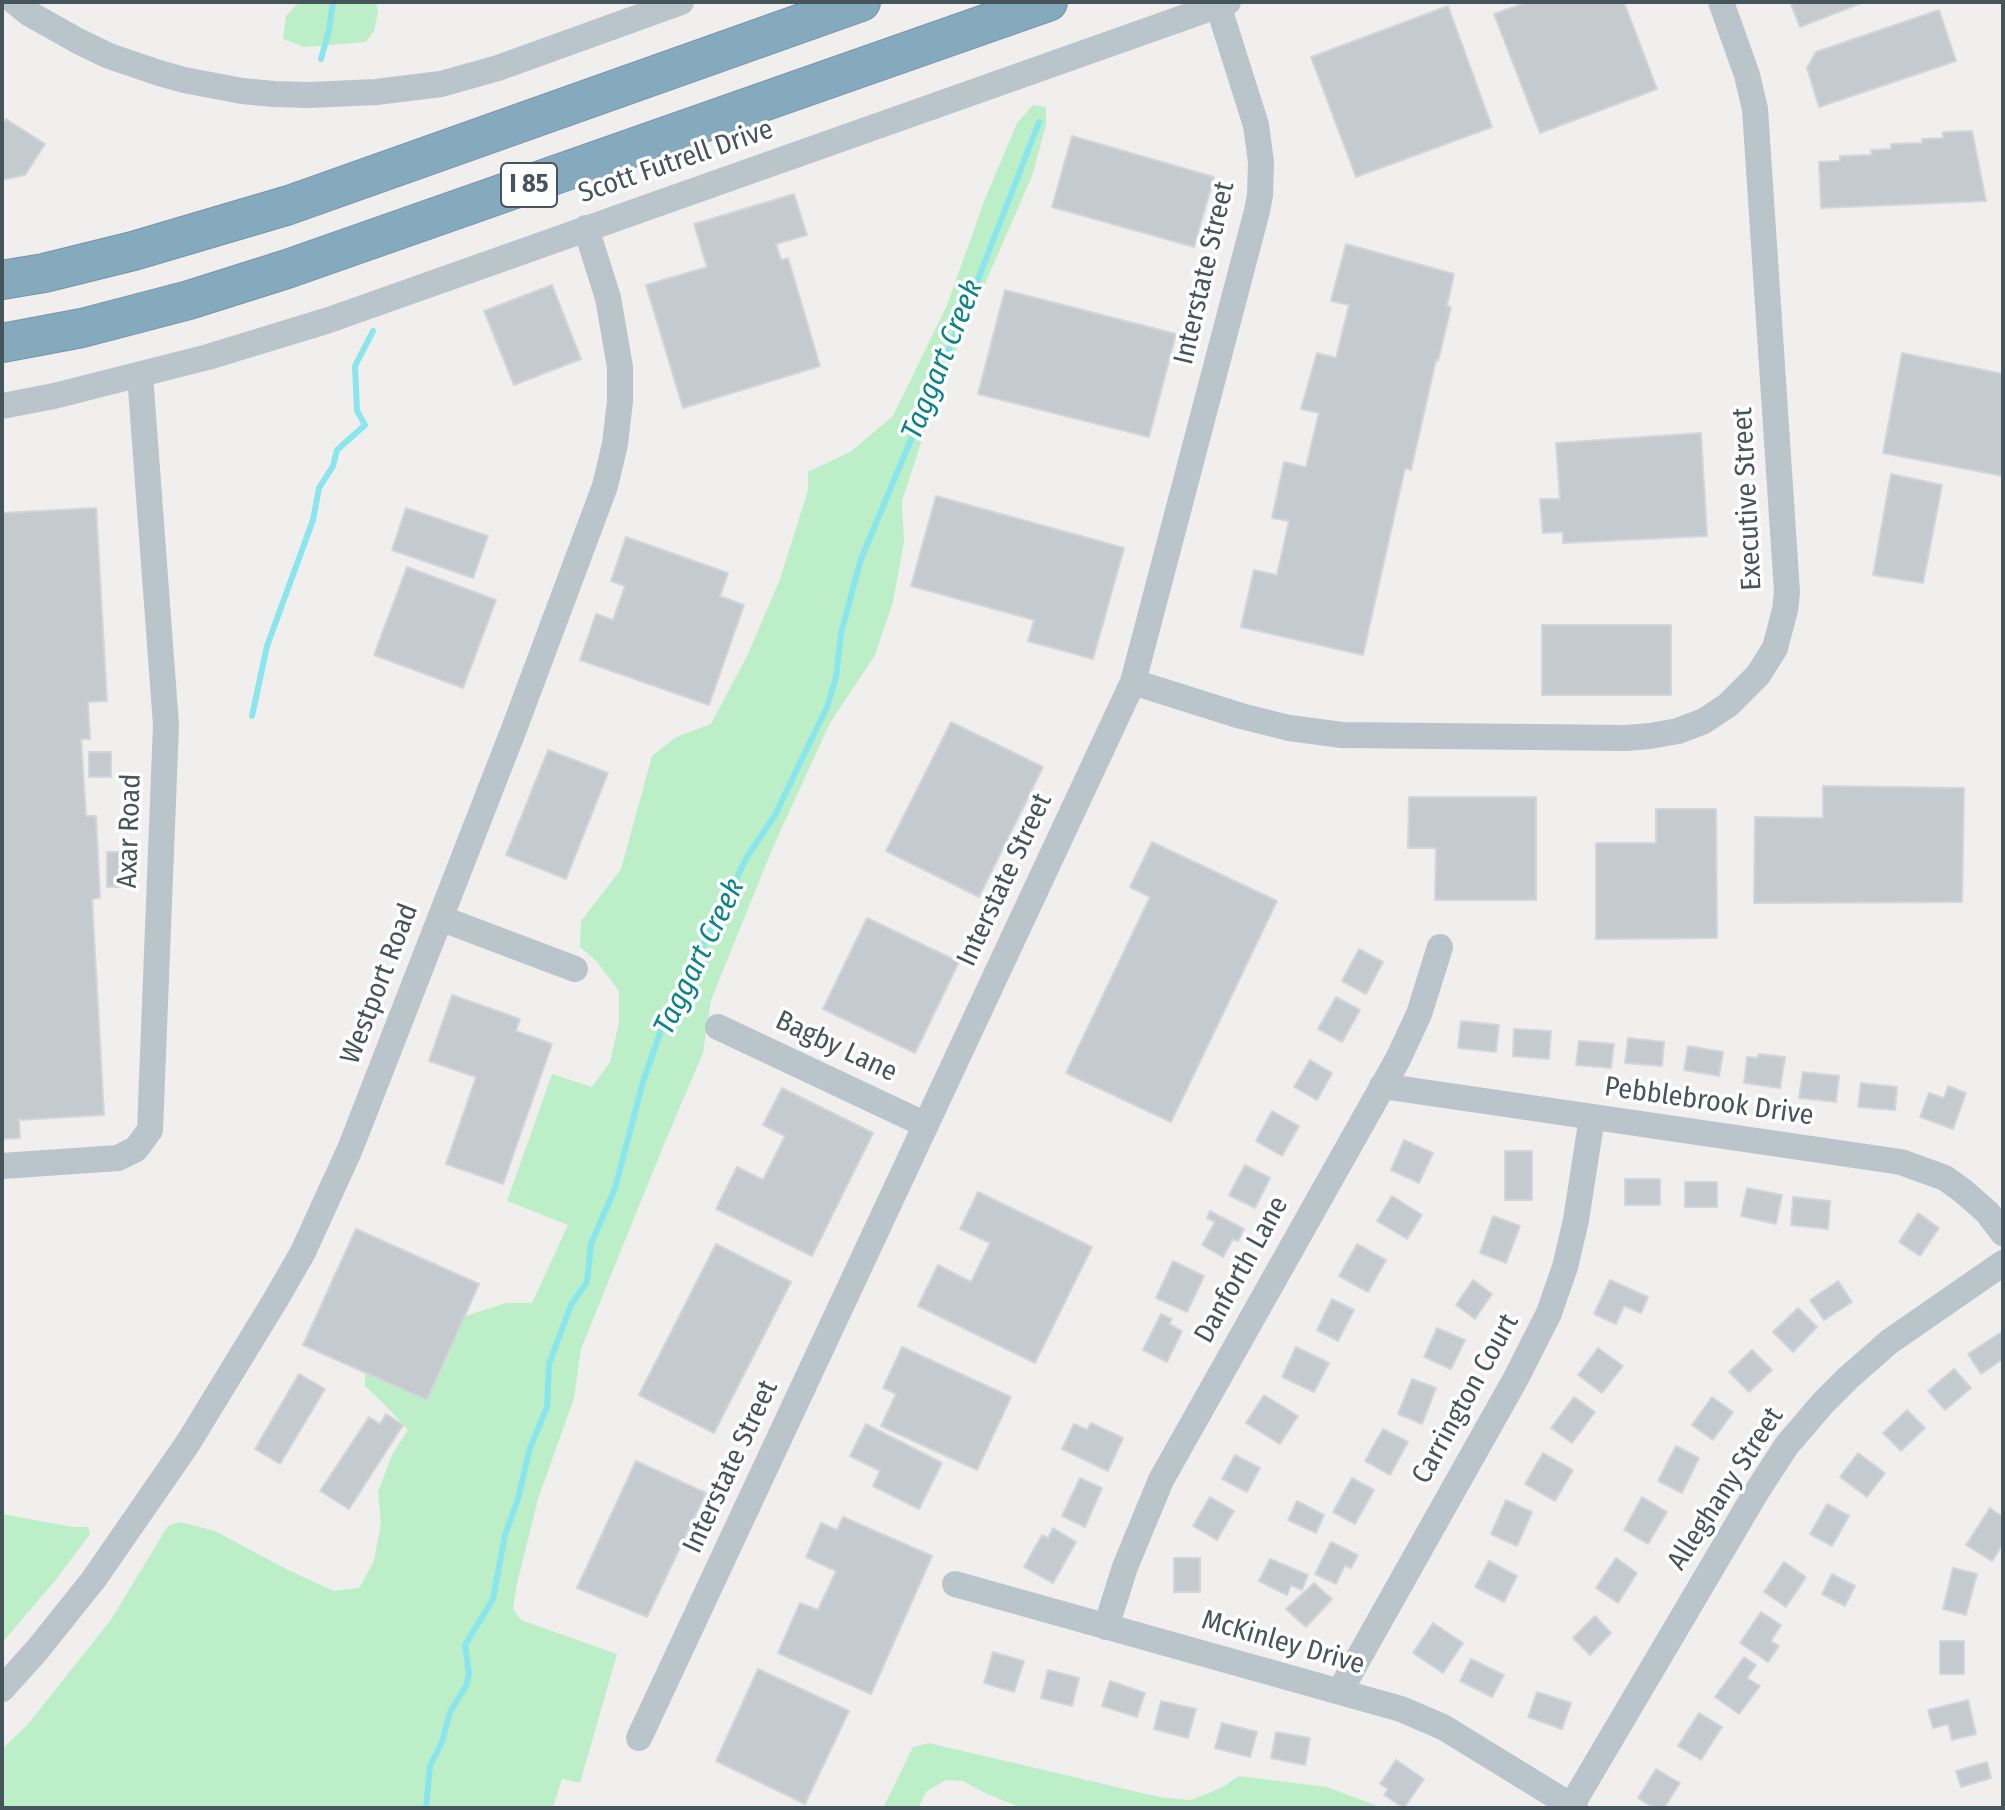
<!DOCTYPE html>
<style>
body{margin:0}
#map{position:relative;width:2005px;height:1810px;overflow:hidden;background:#f1eeee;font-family:"Fira Sans Condensed",sans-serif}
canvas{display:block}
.frame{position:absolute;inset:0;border:4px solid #46555c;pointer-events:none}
</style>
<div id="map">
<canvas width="2005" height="1810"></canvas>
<div class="frame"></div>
</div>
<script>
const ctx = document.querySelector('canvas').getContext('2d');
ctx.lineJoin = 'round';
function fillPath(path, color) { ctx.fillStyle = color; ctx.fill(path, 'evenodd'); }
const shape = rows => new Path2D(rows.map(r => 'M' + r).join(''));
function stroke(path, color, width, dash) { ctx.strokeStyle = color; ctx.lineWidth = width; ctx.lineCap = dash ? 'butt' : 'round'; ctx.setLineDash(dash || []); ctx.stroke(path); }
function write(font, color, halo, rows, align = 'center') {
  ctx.font = font + ' "Fira Sans Condensed",sans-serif'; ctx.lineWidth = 7; ctx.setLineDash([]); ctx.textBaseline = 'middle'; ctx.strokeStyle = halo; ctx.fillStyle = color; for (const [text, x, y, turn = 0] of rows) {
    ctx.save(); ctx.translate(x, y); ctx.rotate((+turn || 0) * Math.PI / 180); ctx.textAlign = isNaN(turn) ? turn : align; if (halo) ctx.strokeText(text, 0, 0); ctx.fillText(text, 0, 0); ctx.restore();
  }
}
fillPath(shape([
 [299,2,376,2,378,12,374,31,366,42,304,47,283,39,286,16],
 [1033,105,1046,107,1046,125,1032,176,937,394,902,501,904,541,893,602,875,655,830,723,774,845,711,1000,703,1053,665,1142,581,1349,574,1398,538,1499,517,1583,513,1609,521,1620,617,1654,580,1783,562,1779,553,1808,2,1808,2,1749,28,1724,110,1621,168,1526,180,1522,215,1531,288,1570,334,1591,359,1588,374,1561,381,1523,378,1492,392,1455,408,1430,382,1402,365,1386,365,1373,427,1400,465,1316,506,1303,532,1303,568,1225,507,1201,552,1074,592,1087,610,1062,619,1023,619,991,597,962,580,947,581,921,621,869,652,756,676,737,711,724,747,656,780,579,808,490,808,472,850,452,893,416,947,305,985,199,1017,123],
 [2,1514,73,1527,88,1527,90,1534,54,1582,2,1643],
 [929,1743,1159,1797,1191,1800,1221,1788,1239,1776,1327,1787,1383,1808,1022,1808,987,1794,963,1781,946,1780,927,1791,918,1808,883,1808,913,1747]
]), '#bcefc8');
stroke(shape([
 [321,59,329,30,333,2],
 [252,716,267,646,313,520,319,488,333,466,337,450,365,425,357,411,355,366,373,331],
 [426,1808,430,1766,442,1742,450,1712,466,1686,469,1674,465,1645,493,1599,505,1535,518,1499,530,1448,547,1407,549,1364,571,1305,587,1282,591,1244,615,1188,643,1082,661,1030,747,857,775,815,827,707,836,678,841,633,861,559,977,282,1039,122]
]), '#89e6ec', 6);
const building = shape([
 [1528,2,1624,2,1657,89,1540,133,1494,14,1528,2],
 [1790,2,1864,2,1800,27,1790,2],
 [1448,6,1492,127,1356,177,1311,57,1448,6],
 [1939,10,1956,61,1819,107,1807,68,1816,52,1939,10],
 [6,119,45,144,25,175,2,180,2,126,6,119],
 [1972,131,1986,201,1821,208,1819,162,1840,161,1840,156,1872,155,1871,150,1891,149,1891,144,1922,143,1922,139,1943,138,1943,132,1972,131],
 [1072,136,1214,177,1194,247,1052,207,1072,136],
 [794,194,807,235,776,244,781,260,788,258,820,366,683,408,646,285,707,267,694,224,794,194],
 [1346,244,1454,274,1447,306,1451,307,1438,361,1436,360,1411,470,1405,468,1363,655,1241,627,1254,570,1277,575,1289,521,1272,518,1284,462,1306,467,1319,413,1301,409,1317,353,1336,358,1349,305,1331,301,1346,244],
 [552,285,581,359,514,385,484,311,552,285],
 [1005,290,1176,334,1149,437,978,394,1005,290],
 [1902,353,2003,374,2003,476,1883,453,1902,353],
 [1701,433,1707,536,1563,543,1563,532,1543,533,1540,499,1560,499,1556,443,1701,433],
 [1891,474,1942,485,1923,583,1873,575,1891,474],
 [936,496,1124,548,1093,659,1028,641,1034,620,911,586,936,496],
 [96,508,107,701,88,702,90,739,81,739,86,816,96,816,100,898,92,899,104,1115,19,1120,20,1138,2,1139,2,513,96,508],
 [406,508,488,536,473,578,392,550,406,508],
 [626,537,728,573,720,596,744,605,709,705,580,660,596,614,613,620,625,586,611,581,626,537],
 [407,567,496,600,463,688,374,655,407,567],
 [1542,625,1671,625,1671,695,1542,695,1542,625],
 [951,722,1043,767,979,897,886,851,951,722],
 [548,750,608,773,566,879,506,855,548,750],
 [89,752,111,752,111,777,89,777,89,752],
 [1823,786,1964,788,1962,902,1754,903,1755,817,1823,818,1823,786],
 [1409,797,1536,797,1536,900,1435,900,1436,848,1408,848,1409,797],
 [1656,809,1716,809,1717,938,1596,939,1596,843,1656,843,1656,809],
 [1152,842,1277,901,1171,1122,1066,1073,1150,897,1130,887,1152,842],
 [107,852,123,852,123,887,107,887,107,852],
 [867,918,959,962,915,1053,823,1009,867,918],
 [1359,949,1383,962,1366,994,1342,981,1359,949],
 [452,995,520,1019,516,1031,552,1044,503,1184,446,1164,476,1077,429,1061,452,995],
 [1336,997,1360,1010,1342,1042,1318,1029,1336,997],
 [1461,1021,1499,1025,1496,1052,1458,1048,1461,1021],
 [1514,1029,1551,1031,1549,1059,1513,1056,1514,1029],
 [1628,1038,1664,1042,1662,1066,1625,1063,1628,1038],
 [1579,1041,1614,1044,1611,1068,1576,1065,1579,1041],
 [1688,1046,1723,1052,1719,1076,1684,1070,1688,1046],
 [1759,1054,1785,1057,1780,1088,1744,1083,1747,1057,1758,1058,1759,1054],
 [1310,1060,1332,1073,1317,1100,1294,1087,1310,1060],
 [1803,1072,1839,1076,1836,1102,1799,1098,1803,1072],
 [1861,1083,1897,1087,1895,1110,1858,1107,1861,1083],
 [1948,1086,1966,1093,1953,1129,1920,1117,1929,1093,1944,1098,1948,1086],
 [782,1088,873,1133,812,1256,716,1209,737,1167,763,1180,785,1136,763,1125,782,1088],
 [1272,1111,1299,1126,1282,1156,1256,1141,1272,1111],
 [1404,1140,1433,1153,1419,1183,1391,1170,1404,1140],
 [1505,1151,1532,1151,1532,1200,1505,1200,1505,1151],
 [1245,1165,1270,1178,1255,1208,1229,1195,1245,1165],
 [1625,1179,1660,1179,1660,1205,1625,1205,1625,1179],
 [1685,1182,1717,1182,1717,1207,1685,1207,1685,1182],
 [1747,1188,1782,1195,1776,1224,1741,1216,1747,1188],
 [978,1192,1092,1247,1035,1363,918,1306,938,1265,971,1282,990,1243,960,1229,978,1192],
 [1392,1196,1422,1215,1407,1239,1377,1221,1392,1196],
 [1793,1197,1830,1201,1828,1229,1791,1225,1793,1197],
 [1210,1211,1244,1229,1238,1241,1233,1239,1223,1257,1202,1245,1215,1222,1207,1218,1210,1211],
 [1918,1213,1939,1228,1920,1256,1899,1242,1918,1213],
 [1493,1216,1520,1226,1506,1263,1480,1253,1493,1216],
 [356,1229,479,1284,427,1400,303,1345,356,1229],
 [716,1244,791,1282,714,1433,639,1395,716,1244],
 [1357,1244,1386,1260,1368,1292,1339,1276,1357,1244],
 [1173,1261,1204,1276,1187,1312,1156,1298,1173,1261],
 [1473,1280,1492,1294,1475,1319,1456,1305,1473,1280],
 [1610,1280,1648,1297,1641,1313,1624,1306,1616,1324,1594,1314,1610,1280],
 [1838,1281,1852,1302,1824,1320,1810,1300,1838,1281],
 [1332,1299,1354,1310,1338,1341,1317,1330,1332,1299],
 [1798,1308,1817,1327,1793,1352,1773,1332,1798,1308],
 [1161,1314,1172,1319,1169,1324,1182,1331,1167,1362,1143,1350,1161,1314],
 [1437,1328,1465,1340,1451,1369,1424,1357,1437,1328],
 [2003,1331,2003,1359,1981,1374,1968,1354,2003,1331],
 [902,1347,1011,1397,977,1470,881,1426,896,1394,883,1388,902,1347],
 [1296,1347,1329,1363,1314,1392,1282,1377,1296,1347],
 [1598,1348,1623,1366,1602,1393,1578,1375,1598,1348],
 [1752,1350,1772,1370,1749,1392,1729,1372,1752,1350],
 [1954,1369,1971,1388,1945,1410,1928,1391,1954,1369],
 [299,1374,325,1389,280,1464,255,1449,299,1374],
 [1412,1379,1436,1388,1422,1424,1398,1414,1412,1379],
 [1264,1395,1298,1416,1280,1444,1246,1423,1264,1395],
 [1574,1397,1595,1412,1572,1443,1551,1428,1574,1397],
 [1712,1397,1733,1412,1713,1440,1692,1425,1712,1397],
 [1907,1410,1925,1428,1901,1451,1883,1433,1907,1410],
 [386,1414,403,1425,349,1509,320,1491,369,1417,380,1424,386,1414],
 [1091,1423,1123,1438,1108,1471,1062,1449,1074,1424,1087,1430,1091,1423],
 [866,1424,942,1463,919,1509,873,1486,880,1471,850,1456,866,1424],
 [1383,1429,1408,1442,1390,1475,1365,1461,1383,1429],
 [1676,1446,1699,1458,1682,1493,1658,1481,1676,1446],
 [1543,1453,1573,1470,1555,1501,1525,1484,1543,1453],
 [1858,1453,1885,1473,1867,1497,1840,1477,1858,1453],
 [1235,1455,1260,1468,1247,1492,1222,1479,1235,1455],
 [636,1461,706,1493,647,1617,577,1588,636,1461],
 [1080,1478,1102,1488,1085,1527,1062,1516,1080,1478],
 [1352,1478,1374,1490,1355,1524,1333,1512,1352,1478],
 [1210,1497,1234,1511,1217,1540,1193,1526,1210,1497],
 [1642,1497,1667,1512,1648,1544,1624,1530,1642,1497],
 [1506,1500,1532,1512,1517,1546,1491,1534,1506,1500],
 [1297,1501,1324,1515,1316,1533,1288,1520,1297,1501],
 [1827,1504,1849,1516,1832,1546,1810,1534,1827,1504],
 [1990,1508,2003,1517,2003,1544,1992,1561,1966,1545,1990,1508],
 [843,1517,932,1556,871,1694,778,1653,800,1603,818,1610,836,1571,806,1557,821,1523,837,1530,843,1517],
 [1053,1528,1076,1542,1053,1583,1024,1567,1042,1535,1048,1538,1053,1528],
 [1331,1542,1358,1555,1351,1568,1345,1565,1336,1584,1315,1574,1331,1542],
 [1174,1558,1200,1558,1200,1592,1174,1592,1174,1558],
 [1616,1558,1637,1573,1618,1603,1596,1588,1616,1558],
 [1270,1559,1308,1575,1302,1590,1291,1585,1287,1595,1259,1581,1270,1559],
 [1489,1561,1517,1576,1504,1602,1475,1587,1489,1561],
 [1784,1562,1806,1577,1786,1607,1764,1592,1784,1562],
 [1953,1568,1977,1574,1966,1615,1943,1609,1953,1568],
 [1832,1574,1855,1586,1845,1606,1822,1594,1832,1574],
 [1314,1583,1332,1599,1306,1627,1286,1609,1314,1583],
 [1761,1612,1781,1625,1771,1641,1779,1646,1768,1662,1740,1643,1761,1612],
 [1595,1616,1611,1633,1590,1655,1573,1638,1595,1616],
 [1433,1623,1463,1643,1443,1673,1413,1653,1433,1623],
 [1940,1641,1964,1641,1964,1674,1940,1674,1940,1641],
 [993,1652,1024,1661,1014,1692,984,1683,993,1652],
 [1744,1657,1756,1665,1747,1678,1760,1686,1739,1714,1715,1697,1744,1657],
 [1471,1659,1504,1675,1492,1697,1460,1681,1471,1659],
 [758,1669,849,1711,805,1804,716,1761,758,1669],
 [1048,1670,1079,1678,1072,1706,1041,1698,1048,1670],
 [1110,1681,1145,1693,1137,1717,1102,1706,1110,1681],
 [1537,1692,1571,1703,1562,1729,1528,1717,1537,1692],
 [1968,1700,1976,1734,1952,1740,1948,1724,1933,1728,1928,1710,1968,1700],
 [1161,1701,1196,1709,1188,1738,1154,1729,1161,1701],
 [1699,1713,1722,1727,1701,1760,1678,1746,1699,1713],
 [1222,1723,1257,1732,1250,1757,1215,1748,1222,1723],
 [1276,1732,1310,1738,1305,1765,1271,1758,1276,1732],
 [1396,1760,1424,1779,1404,1808,1384,1795,1388,1789,1380,1784,1396,1760],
 [1987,1762,1991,1778,1961,1787,1956,1771,1987,1762],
 [1656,1769,1680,1783,1664,1808,1654,1808,1638,1798,1656,1769]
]);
fillPath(building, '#c5cace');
stroke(building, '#d2d5da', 2);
const highway = shape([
 [2,280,44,273,133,251,289,205,861,2],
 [2,343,82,328,189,300,287,269,1048,2]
]);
stroke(highway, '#7194a9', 40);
stroke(shape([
 [15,2,30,14,78,41,109,56,159,73,184,80,242,91,274,94,309,95,376,92,441,84,498,68,681,2],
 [2,406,54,396,208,357,329,320,1228,2],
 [1133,682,1241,716,1289,728,1342,735,1626,738,1650,736,1678,731,1704,721,1728,705,1758,675,1775,648,1785,610,1787,592,1755,109,1747,75,1721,2],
 [440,918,575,969],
 [718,1027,926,1125],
 [1382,1086,1901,1162,1945,1178,1963,1191,1987,1212,2003,1233],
 [2,1166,118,1158,136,1149,150,1130,166,725,140,375],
 [955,1584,1401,1709,1443,1727,1575,1808],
 [1106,1627,1125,1567,1161,1480,1398,1059,1419,1014,1440,947],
 [2,1689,38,1649,94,1579,188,1443,276,1299,303,1252,350,1149,514,729,605,486,615,444,620,401,620,367,608,298,586,228],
 [1340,1691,1515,1380,1549,1313,1565,1267,1576,1220,1592,1117],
 [639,1738,1133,682,1257,211,1260,195,1261,162,1256,125,1218,5],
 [1570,1808,1757,1491,1787,1445,1823,1403,1848,1378,1889,1342,2003,1263]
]), '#b9c5cb', 26);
stroke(highway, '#85a9bd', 38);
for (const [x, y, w] of [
 [529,185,56]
]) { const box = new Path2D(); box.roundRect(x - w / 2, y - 22, w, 44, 6); ctx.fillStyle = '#fff'; ctx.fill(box); stroke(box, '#46555c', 2); }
write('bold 26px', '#46555c', null, [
 ["I 85",529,185]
]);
write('28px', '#46555c', '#fff', [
 ["Scott Futrell Drive",676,162,-19],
 ["Interstate Street",1205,273,-77],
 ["Executive Street",1748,499,-93],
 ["Axar Road",130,831,-88],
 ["Interstate Street",1005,880,-65],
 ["Westport Road",380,984,-69],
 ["Bagby Lane",836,1047,25],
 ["Pebblebrook Drive",1709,1102,8],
 ["Danforth Lane",1242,1270,-61],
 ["Carrington Court",1466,1399,-61],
 ["Interstate Street",731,1467,-65],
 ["Alleghany Street",1726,1489,-57],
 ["McKinley Drive",1283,1643,16]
]);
write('italic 30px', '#0d838b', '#fff', [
 ["Taggart Creek",943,360,-68],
 ["Taggart Creek",700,957,-64]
]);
</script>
